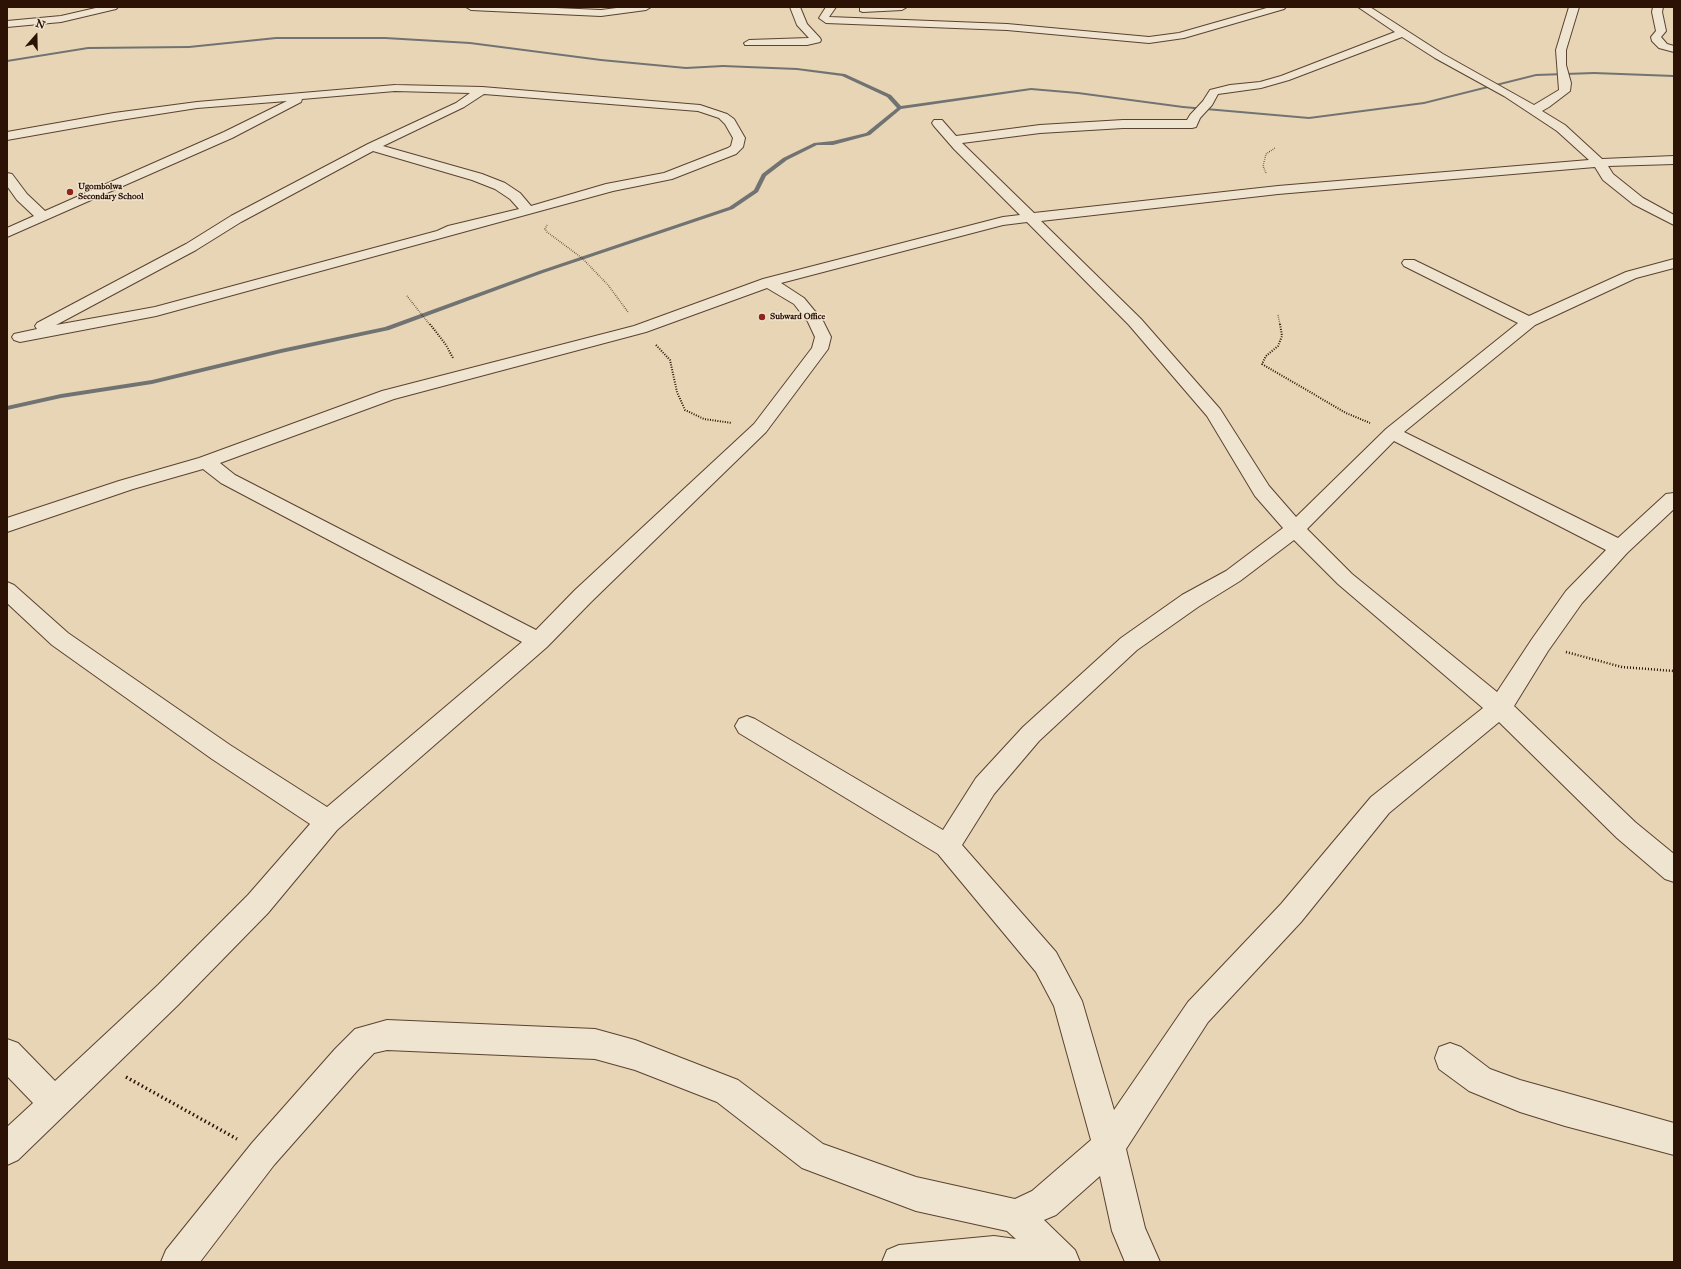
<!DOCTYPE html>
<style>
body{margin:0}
#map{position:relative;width:1681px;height:1269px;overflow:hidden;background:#e7d5b5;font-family:"IM FELL Great Primer",serif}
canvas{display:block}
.frame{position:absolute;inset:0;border:8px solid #2c1105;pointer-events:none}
.north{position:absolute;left:16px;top:16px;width:40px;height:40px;-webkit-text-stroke:3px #efe4cf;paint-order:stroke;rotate:20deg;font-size:11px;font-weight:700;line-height:16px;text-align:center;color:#2c1105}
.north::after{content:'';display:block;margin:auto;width:14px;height:18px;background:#2c1105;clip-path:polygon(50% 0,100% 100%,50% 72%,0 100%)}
</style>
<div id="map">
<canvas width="1681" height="1269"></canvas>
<div class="frame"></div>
<div class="north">N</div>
</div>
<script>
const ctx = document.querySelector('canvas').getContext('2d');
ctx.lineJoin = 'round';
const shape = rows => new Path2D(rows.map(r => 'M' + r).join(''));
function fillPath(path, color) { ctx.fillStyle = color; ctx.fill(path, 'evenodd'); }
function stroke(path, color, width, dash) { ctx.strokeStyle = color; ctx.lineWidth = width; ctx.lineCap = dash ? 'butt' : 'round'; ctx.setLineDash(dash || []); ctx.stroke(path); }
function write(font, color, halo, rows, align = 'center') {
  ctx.font = font + ' "IM FELL Great Primer",serif'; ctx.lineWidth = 3; ctx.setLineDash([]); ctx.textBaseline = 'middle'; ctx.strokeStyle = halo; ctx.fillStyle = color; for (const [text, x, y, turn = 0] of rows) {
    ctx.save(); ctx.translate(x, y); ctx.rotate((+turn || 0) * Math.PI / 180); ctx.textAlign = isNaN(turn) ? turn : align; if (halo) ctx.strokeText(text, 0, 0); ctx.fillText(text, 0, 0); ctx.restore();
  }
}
fillPath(shape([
 [276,37,385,37,470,42,601,59,686,67,723,65,797,68,845,74,891,95,901,106,1031,88,1078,92,1183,106,1309,117,1424,102,1536,74,1594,72,1674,75,1674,77,1594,74,1536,76,1424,104,1309,119,1183,108,1078,94,1031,90,901,109,870,135,833,145,817,145,787,160,766,176,758,192,733,209,543,273,389,330,281,353,152,384,61,398,7,410,7,406,61,394,152,380,281,349,385,327,539,271,729,207,754,190,762,174,783,158,814,143,833,141,866,133,897,108,887,97,842,76,797,70,723,67,686,69,601,61,470,44,385,39,276,39,189,48,88,49,7,62,7,60,88,47,189,46,276,37]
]), '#707372');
const minor = shape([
 [100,7,118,7,116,9,61,22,7,27,7,21,61,16,100,7],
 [466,7,534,7,601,10,624,7,651,7,646,10,601,16,471,10,466,7],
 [790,7,800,7,807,24,820,38,821,40,820,42,807,45,745,45,744,43,749,40,809,38,797,25,790,7],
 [826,7,836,7,829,17,1007,24,1149,37,1179,33,1270,7,1286,7,1284,9,1184,38,1149,43,1007,30,826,23,819,18,826,7],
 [860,7,907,7,902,10,863,12,860,11,860,7],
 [1358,7,1370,7,1443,54,1534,105,1559,90,1556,50,1569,7,1579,7,1566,50,1566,65,1571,83,1570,91,1549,107,1542,111,1565,125,1602,159,1674,156,1674,164,1608,166,1613,174,1643,198,1674,215,1674,225,1633,204,1603,180,1595,167,1278,194,1041,221,1141,319,1220,409,1269,486,1296,517,1386,429,1518,323,1404,266,1402,263,1404,260,1414,260,1529,316,1626,272,1674,259,1674,268,1636,278,1535,325,1404,432,1618,538,1666,494,1674,493,1674,509,1627,553,1582,603,1548,651,1514,706,1635,822,1674,854,1674,882,1665,879,1617,838,1499,722,1389,813,1301,922,1208,1022,1126,1149,1145,1228,1160,1262,1125,1262,1112,1231,1100,1176,1056,1215,1044,1220,1075,1250,1080,1262,882,1262,887,1250,899,1245,994,1236,1016,1239,1007,1231,916,1211,802,1168,717,1102,635,1070,595,1059,387,1050,374,1053,357,1071,274,1165,200,1262,161,1262,166,1250,252,1143,335,1049,355,1029,387,1020,595,1029,635,1040,738,1080,823,1144,916,1177,1015,1199,1032,1191,1091,1140,1054,1006,1036,972,938,854,739,733,735,726,739,719,747,716,755,719,943,830,976,778,1023,727,1121,638,1182,595,1226,571,1283,528,1255,496,1207,416,1129,325,1027,222,1003,225,781,283,804,298,823,321,831,337,828,349,766,432,591,602,547,647,337,830,268,913,178,1005,18,1160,7,1165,7,1127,33,1103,7,1076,7,1039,18,1043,55,1081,158,985,248,895,310,824,212,759,52,645,7,603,7,582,14,585,68,633,230,745,327,807,522,642,221,483,203,469,133,489,7,532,7,518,119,481,199,458,382,391,634,326,763,279,1003,217,1020,215,954,149,934,126,932,123,934,120,942,120,956,136,1040,125,1123,120,1187,120,1190,115,1203,101,1210,90,1230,85,1260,82,1281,76,1395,32,1358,7],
 [1402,37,1435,58,1504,96,1557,131,1589,160,1278,186,1034,213,962,143,1040,133,1123,128,1192,128,1196,127,1200,118,1212,105,1218,94,1261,88,1289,80,1402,37],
 [767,288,794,304,808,322,815,337,812,348,754,424,575,590,536,630,235,475,220,463,394,399,646,332,767,288],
 [1394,441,1606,550,1566,591,1532,639,1497,692,1352,574,1307,529,1394,441],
 [1294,540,1338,584,1483,708,1371,797,1281,904,1188,1002,1114,1110,1082,1001,1056,952,962,845,994,794,1039,741,1137,650,1198,607,1240,581,1294,540],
 [1653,7,1663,7,1662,12,1666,31,1661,37,1667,44,1674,46,1674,52,1659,48,1652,41,1651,37,1656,31,1652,12,1653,7],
 [395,85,482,87,700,105,727,114,734,119,745,138,743,147,736,154,672,179,613,191,156,316,20,342,14,340,12,337,14,334,37,329,35,326,37,323,186,244,231,216,368,144,456,103,470,93,395,91,302,99,301,102,232,138,7,237,7,228,34,216,17,200,7,186,7,173,12,174,27,194,45,211,224,132,287,101,197,108,114,121,7,140,7,132,114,113,197,102,395,85],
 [484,94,698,111,719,118,725,124,733,138,731,146,728,148,664,173,606,184,531,206,520,193,505,183,482,174,383,146,464,107,484,94],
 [373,151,472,180,495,189,510,199,519,209,448,226,437,231,155,307,56,325,196,250,241,222,373,151],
 [1450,1043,1461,1047,1490,1069,1520,1080,1674,1123,1674,1155,1565,1126,1520,1112,1469,1091,1439,1069,1435,1058,1439,1047,1450,1043]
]);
stroke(minor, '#5b4231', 2);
stroke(shape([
 [1266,173,1263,166,1266,154,1275,148],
 [547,225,545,229,547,232,582,258,608,285,628,312],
 [407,296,430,325],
 [1278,315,1280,325]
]), '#2c1105', 1.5, [0.5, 1.5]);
stroke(shape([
 [430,324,446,345,453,358],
 [1280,324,1282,336,1278,346,1266,356,1262,364,1346,413,1370,423],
 [656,345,670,360,677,392,685,410,704,419,732,423]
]), '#2c1105', 2, [1, 1.5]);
stroke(shape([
 [1566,652,1622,667,1674,671]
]), '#2c1105', 2.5, [1, 2]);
stroke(shape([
 [126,1077,237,1139]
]), '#2c1105', 3.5, [1.5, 3]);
fillPath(minor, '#efe4cf');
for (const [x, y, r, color] of [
 [70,192,4,"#8f2418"],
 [762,317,4,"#8f2418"]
]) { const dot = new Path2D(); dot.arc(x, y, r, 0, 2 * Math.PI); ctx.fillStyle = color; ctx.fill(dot); stroke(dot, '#efe4cf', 1.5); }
write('bold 9px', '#2c1105', '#efe4cf', [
 ["Ugombolwa",78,187],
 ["Secondary School",78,197],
 ["Subward Office",770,317]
], 'left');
</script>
